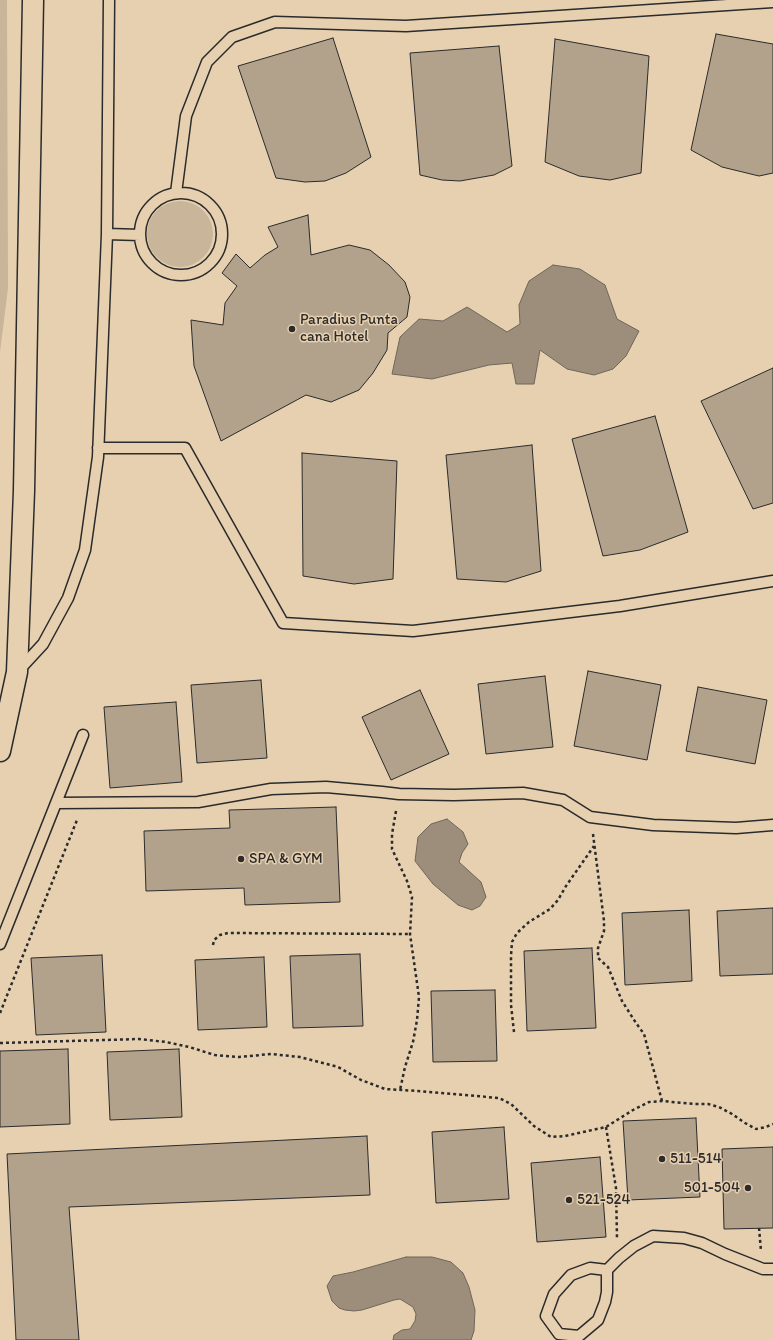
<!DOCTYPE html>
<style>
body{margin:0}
canvas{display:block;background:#e7d0b0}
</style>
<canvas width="773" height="1340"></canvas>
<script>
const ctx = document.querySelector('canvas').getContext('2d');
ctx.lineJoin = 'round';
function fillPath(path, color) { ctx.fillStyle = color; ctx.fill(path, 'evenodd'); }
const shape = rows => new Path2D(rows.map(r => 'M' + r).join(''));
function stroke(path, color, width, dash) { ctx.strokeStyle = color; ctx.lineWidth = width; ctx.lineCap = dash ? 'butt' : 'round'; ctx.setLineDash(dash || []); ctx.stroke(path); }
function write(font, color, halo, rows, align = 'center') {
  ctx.font = font + ' Itim,sans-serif'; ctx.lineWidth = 3; ctx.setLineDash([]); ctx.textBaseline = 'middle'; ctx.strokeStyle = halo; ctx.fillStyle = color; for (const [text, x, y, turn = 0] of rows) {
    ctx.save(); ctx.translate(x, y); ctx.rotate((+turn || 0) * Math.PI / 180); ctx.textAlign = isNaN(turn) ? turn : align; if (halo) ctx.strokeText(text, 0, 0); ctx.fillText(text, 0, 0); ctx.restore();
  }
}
fillPath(shape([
 [0,0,7,0,8,288,0,352],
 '147 234a33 33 0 1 1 66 0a33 33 0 1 1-66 0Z'
]), '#c8b59a');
const water = shape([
 [553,265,580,269,605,285,617,319,639,331,626,356,613,369,594,375,567,369,540,350,534,384,516,384,512,363,489,365,432,379,392,374,400,337,419,319,443,321,467,307,507,332,520,324,519,305,529,281,553,265],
 [447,819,463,832,468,844,462,853,459,862,481,882,486,897,480,906,472,910,458,905,433,884,415,861,418,837,431,824,447,819],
 [406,1257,432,1257,451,1262,463,1273,469,1287,475,1310,474,1331,471,1340,393,1340,394,1335,402,1330,410,1329,415,1321,416,1314,413,1307,400,1299,394,1300,362,1310,354,1311,345,1310,339,1308,332,1301,327,1286,333,1276,353,1272,406,1257]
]);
fillPath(water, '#9d8e7b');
stroke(water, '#6f665b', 1);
const building = shape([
 [716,34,773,44,773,173,759,176,722,167,691,150,716,34],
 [333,38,371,157,346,173,325,181,305,182,276,178,238,66,333,38],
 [555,39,649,56,641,173,610,180,579,176,545,162,555,39],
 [499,46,512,166,494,175,460,181,442,180,420,175,410,53,499,46],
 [308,215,311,255,349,245,370,250,389,265,405,282,410,297,407,317,388,333,387,350,373,373,359,390,331,402,306,395,221,441,194,366,191,320,223,325,225,303,237,286,222,273,236,254,250,268,265,255,278,247,268,227,308,215],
 [773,368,773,503,753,509,701,401,773,368],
 [655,416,688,532,640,550,603,556,572,439,655,416],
 [532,445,541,571,506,582,457,579,446,455,532,445],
 [302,453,397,461,393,579,354,584,303,576,302,453],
 [588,671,661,685,647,760,574,746,588,671],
 [545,676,553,747,486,754,478,684,545,676],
 [261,680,267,758,197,763,191,685,261,680],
 [698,687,767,700,755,764,686,751,698,687],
 [420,690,449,754,391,780,362,717,420,690],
 [176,702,182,782,110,788,104,707,176,702],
 [336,807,340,902,245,905,244,888,146,891,144,831,230,828,229,810,336,807],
 [773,908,773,974,720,976,717,911,773,908],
 [689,910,692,981,625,985,622,913,689,910],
 [592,948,596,1028,527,1031,524,951,592,948],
 [360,954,363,1026,293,1028,290,956,360,954],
 [102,955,106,1032,36,1035,31,958,102,955],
 [264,957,267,1027,198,1030,195,960,264,957],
 [495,990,497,1061,433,1062,431,991,495,990],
 [68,1049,70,1124,0,1127,0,1051,68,1049],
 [179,1049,182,1117,110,1120,107,1052,179,1049],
 [696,1118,700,1197,628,1200,623,1121,696,1118],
 [504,1127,509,1199,436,1203,432,1132,504,1127],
 [367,1136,370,1195,69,1207,79,1340,16,1340,7,1154,367,1136],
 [773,1147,773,1228,724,1229,722,1149,773,1147],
 [600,1157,606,1237,537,1242,531,1163,600,1157]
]);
fillPath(building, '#b2a28b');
stroke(building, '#2b2b2b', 1);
const lane = shape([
 '140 234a41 41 0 1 1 82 0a41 41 0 1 1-82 0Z',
 [176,193,186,116,207,62,232,37,275,22,406,26,773,2],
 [107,234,140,235],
 [98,448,185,448,283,623,413,631,620,606,773,581],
 [19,670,43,644,68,598,85,550,98,457,107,234,109,0],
 [56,803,198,802,271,789,326,787,382,792,399,794,454,795,523,793,563,800,590,817,653,825,736,828,773,825],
 [0,944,83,735],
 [607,1270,607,1292,605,1302,598,1320,579,1336,559,1334,546,1316,554,1294,571,1275,590,1268,607,1270,619,1258,634,1246,653,1236,684,1238,702,1243,725,1254,763,1269,773,1269]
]);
const street = shape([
 [0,751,17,672,24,491,33,0]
]);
stroke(lane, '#2b2b2b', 13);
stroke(street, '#2b2b2b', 23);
stroke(shape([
 [396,811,392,834,392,849,407,881,412,897,410,934,419,997,417,1020,413,1042,405,1067,400,1090],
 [593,834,604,921,604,931,598,948,598,958,608,967,622,1001,636,1023,644,1034,662,1101],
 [213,945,214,940,220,935,228,933,410,934],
 [0,1013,77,820],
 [514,1032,511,1005,511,956,512,942,517,933,529,922,550,909,558,900,566,886,594,846],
 [0,1043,139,1039,166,1042,189,1047,215,1055,239,1057,271,1054,300,1057,338,1067,361,1080,385,1089,418,1091,499,1098,511,1104,534,1126,551,1137,565,1136,606,1127,633,1110,649,1102,662,1101,694,1104,708,1104,719,1107,732,1114,745,1123,756,1129,766,1127,773,1124],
 [606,1127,616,1188,617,1238],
 [759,1228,761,1251]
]), '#2b2b2b', 2.5, [3, 3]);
stroke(lane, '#e7d0b0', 10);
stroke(street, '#e7d0b0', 20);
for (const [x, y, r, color] of [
 [292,329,4,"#2b2b2b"],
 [241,859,4,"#2b2b2b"],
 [662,1159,4,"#2b2b2b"],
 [748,1188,4,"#2b2b2b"],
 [569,1200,4,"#2b2b2b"]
]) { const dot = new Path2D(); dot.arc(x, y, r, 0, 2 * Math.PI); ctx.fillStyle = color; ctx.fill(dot); stroke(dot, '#e7d0b0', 1.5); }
write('15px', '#2b2b2b', '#e7d0b0', [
 ["Paradius Punta",300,320],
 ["cana Hotel",300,337],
 ["SPA & GYM",249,859],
 ["511-514",670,1159],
 ["501-504",740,1188,"right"],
 ["521-524",577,1200]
], 'left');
</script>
